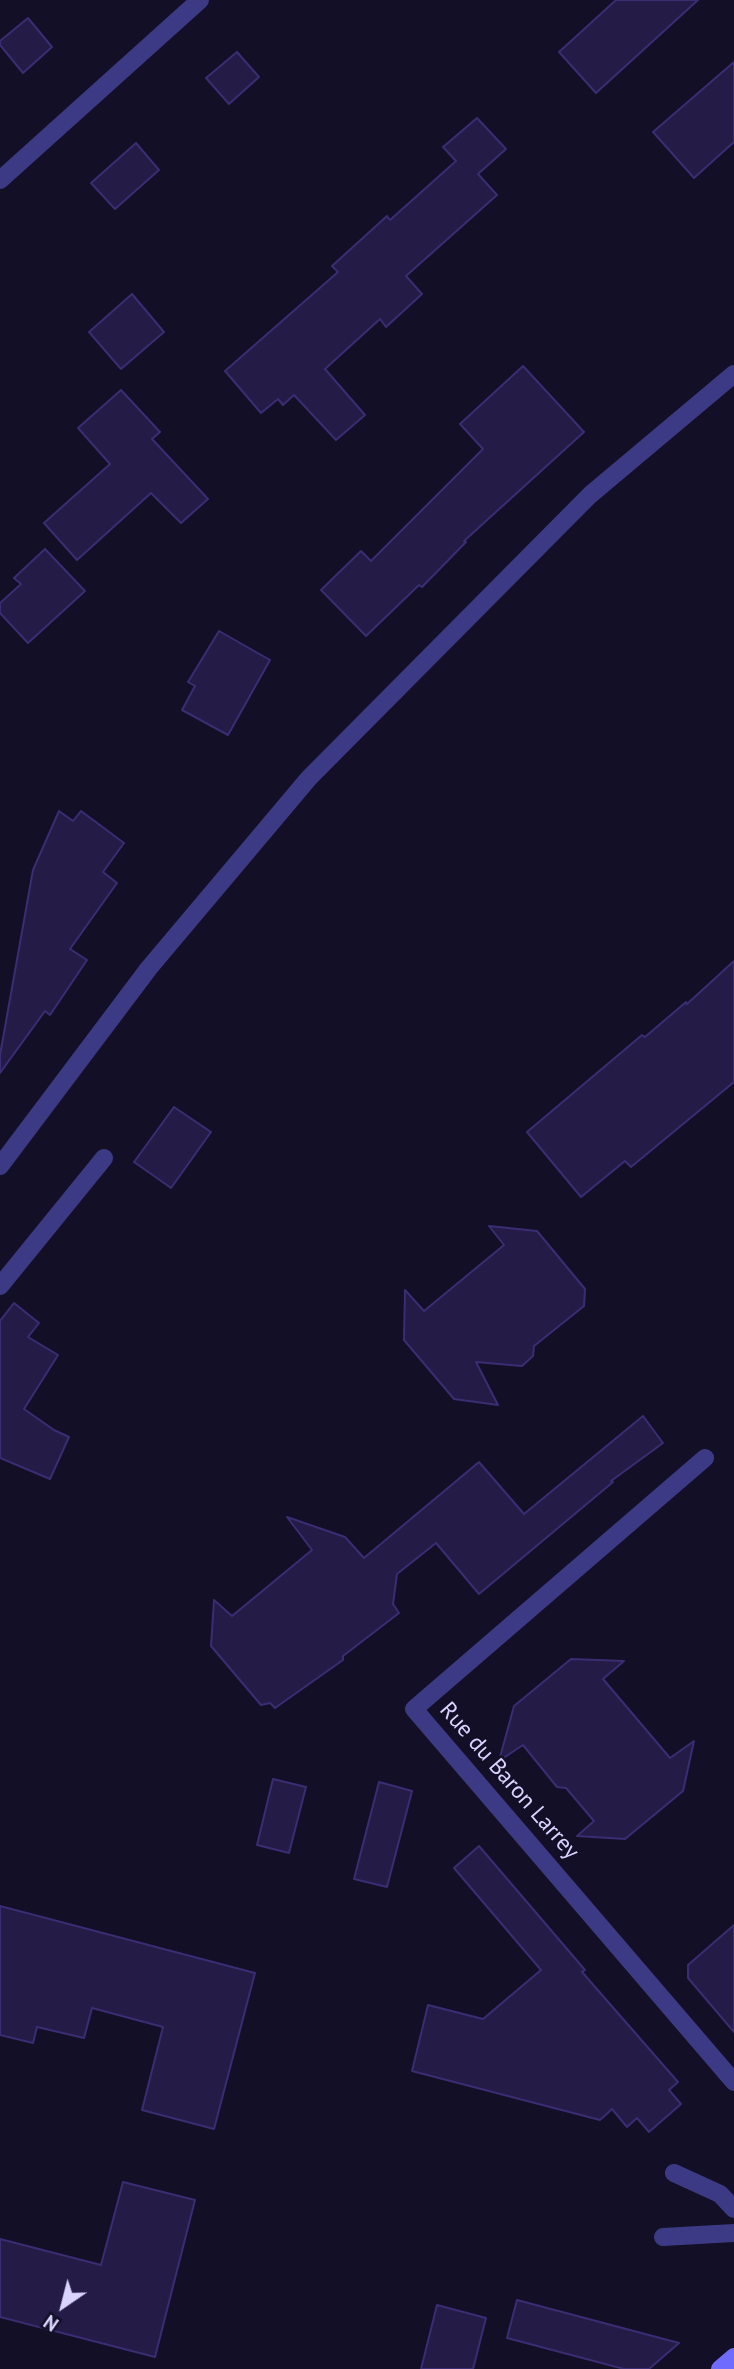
<!DOCTYPE html>
<style>
body{margin:0}
#map{position:relative;width:734px;height:2369px;overflow:hidden;background:#130f26;font-family:"PT Sans",sans-serif}
canvas{display:block}
.north{position:absolute;left:28px;top:2271px;width:70px;height:70px;-webkit-text-stroke:5px #130f26;paint-order:stroke;rotate:215deg;font-size:19px;font-weight:700;line-height:28px;text-align:center;color:#d9d4ff}
.north::after{content:'';display:block;margin:auto;width:24px;height:32px;background:#d9d4ff;clip-path:polygon(50% 0,100% 100%,50% 72%,0 100%)}
</style>
<div id="map">
<canvas width="734" height="2369"></canvas>
<div class="north">N</div>
</div>
<script>
const ctx = document.querySelector('canvas').getContext('2d');
ctx.lineJoin = 'round';
function fillPath(path, color) { ctx.fillStyle = color; ctx.fill(path, 'evenodd'); }
const shape = rows => new Path2D(rows.map(r => 'M' + r).join(''));
function stroke(path, color, width, dash) { ctx.strokeStyle = color; ctx.lineWidth = width; ctx.lineCap = dash ? 'butt' : 'round'; ctx.setLineDash(dash || []); ctx.stroke(path); }
function write(font, color, halo, rows, align = 'center') {
  ctx.font = font + ' "PT Sans",sans-serif'; ctx.lineWidth = 5; ctx.setLineDash([]); ctx.textBaseline = 'middle'; ctx.strokeStyle = halo; ctx.fillStyle = color; for (const [text, x, y, turn = 0] of rows) {
    ctx.save(); ctx.translate(x, y); ctx.rotate((+turn || 0) * Math.PI / 180); ctx.textAlign = isNaN(turn) ? turn : align; if (halo) ctx.strokeText(text, 0, 0); ctx.fillText(text, 0, 0); ctx.restore();
  }
}
const building = shape([
 [616,0,698,0,596,93,559,52,616,0],
 [28,18,52,47,23,73,0,45,0,41,28,18],
 [237,52,259,77,229,104,206,78,237,52],
 [734,62,734,142,694,178,653,132,734,62],
 [477,118,506,149,478,174,497,195,406,276,422,294,386,327,380,319,325,369,365,415,336,440,294,395,283,405,278,399,261,413,225,371,338,272,332,266,387,216,390,220,456,161,443,147,477,118],
 [136,143,159,170,115,209,91,183,136,143],
 [132,294,164,332,121,369,89,332,132,294],
 [523,366,584,432,464,541,466,542,422,587,419,585,366,636,321,590,361,551,371,561,483,449,460,424,523,366],
 [121,390,160,432,152,439,208,499,181,523,151,493,77,560,44,523,110,464,78,428,121,390],
 [45,549,85,591,28,643,0,613,0,603,21,584,14,578,45,549],
 [219,631,270,660,228,735,182,710,195,686,188,682,219,631],
 [59,811,73,821,81,811,124,843,103,872,117,883,70,949,87,960,50,1015,45,1011,0,1073,0,1055,33,870,59,811],
 [734,961,734,1082,631,1167,625,1161,581,1197,527,1132,642,1035,645,1037,686,1002,687,1004,734,961],
 [174,1107,211,1132,171,1188,134,1162,174,1107],
 [489,1226,537,1231,585,1289,584,1306,534,1346,533,1356,522,1366,476,1362,498,1405,454,1399,404,1340,405,1290,424,1311,504,1245,489,1226],
 [14,1303,39,1323,28,1337,58,1355,24,1409,54,1430,69,1437,50,1479,0,1458,0,1321,14,1303],
 [643,1416,663,1443,611,1481,613,1482,479,1594,436,1543,397,1574,393,1604,399,1613,343,1656,343,1660,275,1708,270,1703,261,1705,211,1646,214,1600,232,1616,312,1550,287,1517,345,1537,364,1558,479,1462,524,1514,643,1416],
 [571,1659,624,1661,603,1679,670,1758,694,1741,683,1791,625,1839,577,1836,594,1821,566,1788,557,1787,523,1745,499,1761,514,1706,571,1659],
 [273,1779,306,1787,289,1853,257,1845,273,1779],
 [379,1782,412,1791,387,1887,354,1879,379,1782],
 [479,1846,585,1970,582,1972,678,2082,669,2090,681,2104,649,2132,637,2118,627,2127,612,2109,600,2120,412,2071,428,2005,483,2019,541,1970,454,1868,479,1846],
 [0,1906,255,1973,214,2129,142,2110,163,2027,92,2008,84,2038,37,2027,33,2043,0,2035,0,1906],
 [734,1925,734,2032,688,1978,688,1965,734,1925],
 [123,2182,195,2200,155,2357,0,2317,0,2239,101,2265,123,2182],
 [517,2300,679,2343,649,2369,624,2369,507,2338,517,2300],
 [437,2305,486,2318,473,2369,421,2369,437,2305]
]);
fillPath(building, '#241b47');
stroke(building, '#3b2d73', 2);
stroke(shape([
 [0,1286,104,1158],
 [674,2173,720,2194,734,2209],
 [663,2237,734,2233]
]), '#3d3a85', 18);
stroke(shape([
 [0,180,200,0],
 [0,1166,149,968,309,778,590,495,734,374],
 [705,1458,414,1709,734,2082]
]), '#3d3a85', 18);
stroke(shape([
 [720,2369,734,2357]
]), '#6f6bff', 18);
write('23px', '#d9d4ff', '#130f26', [
 ["Rue du Baron Larrey",509,1781,49]
]);
</script>
